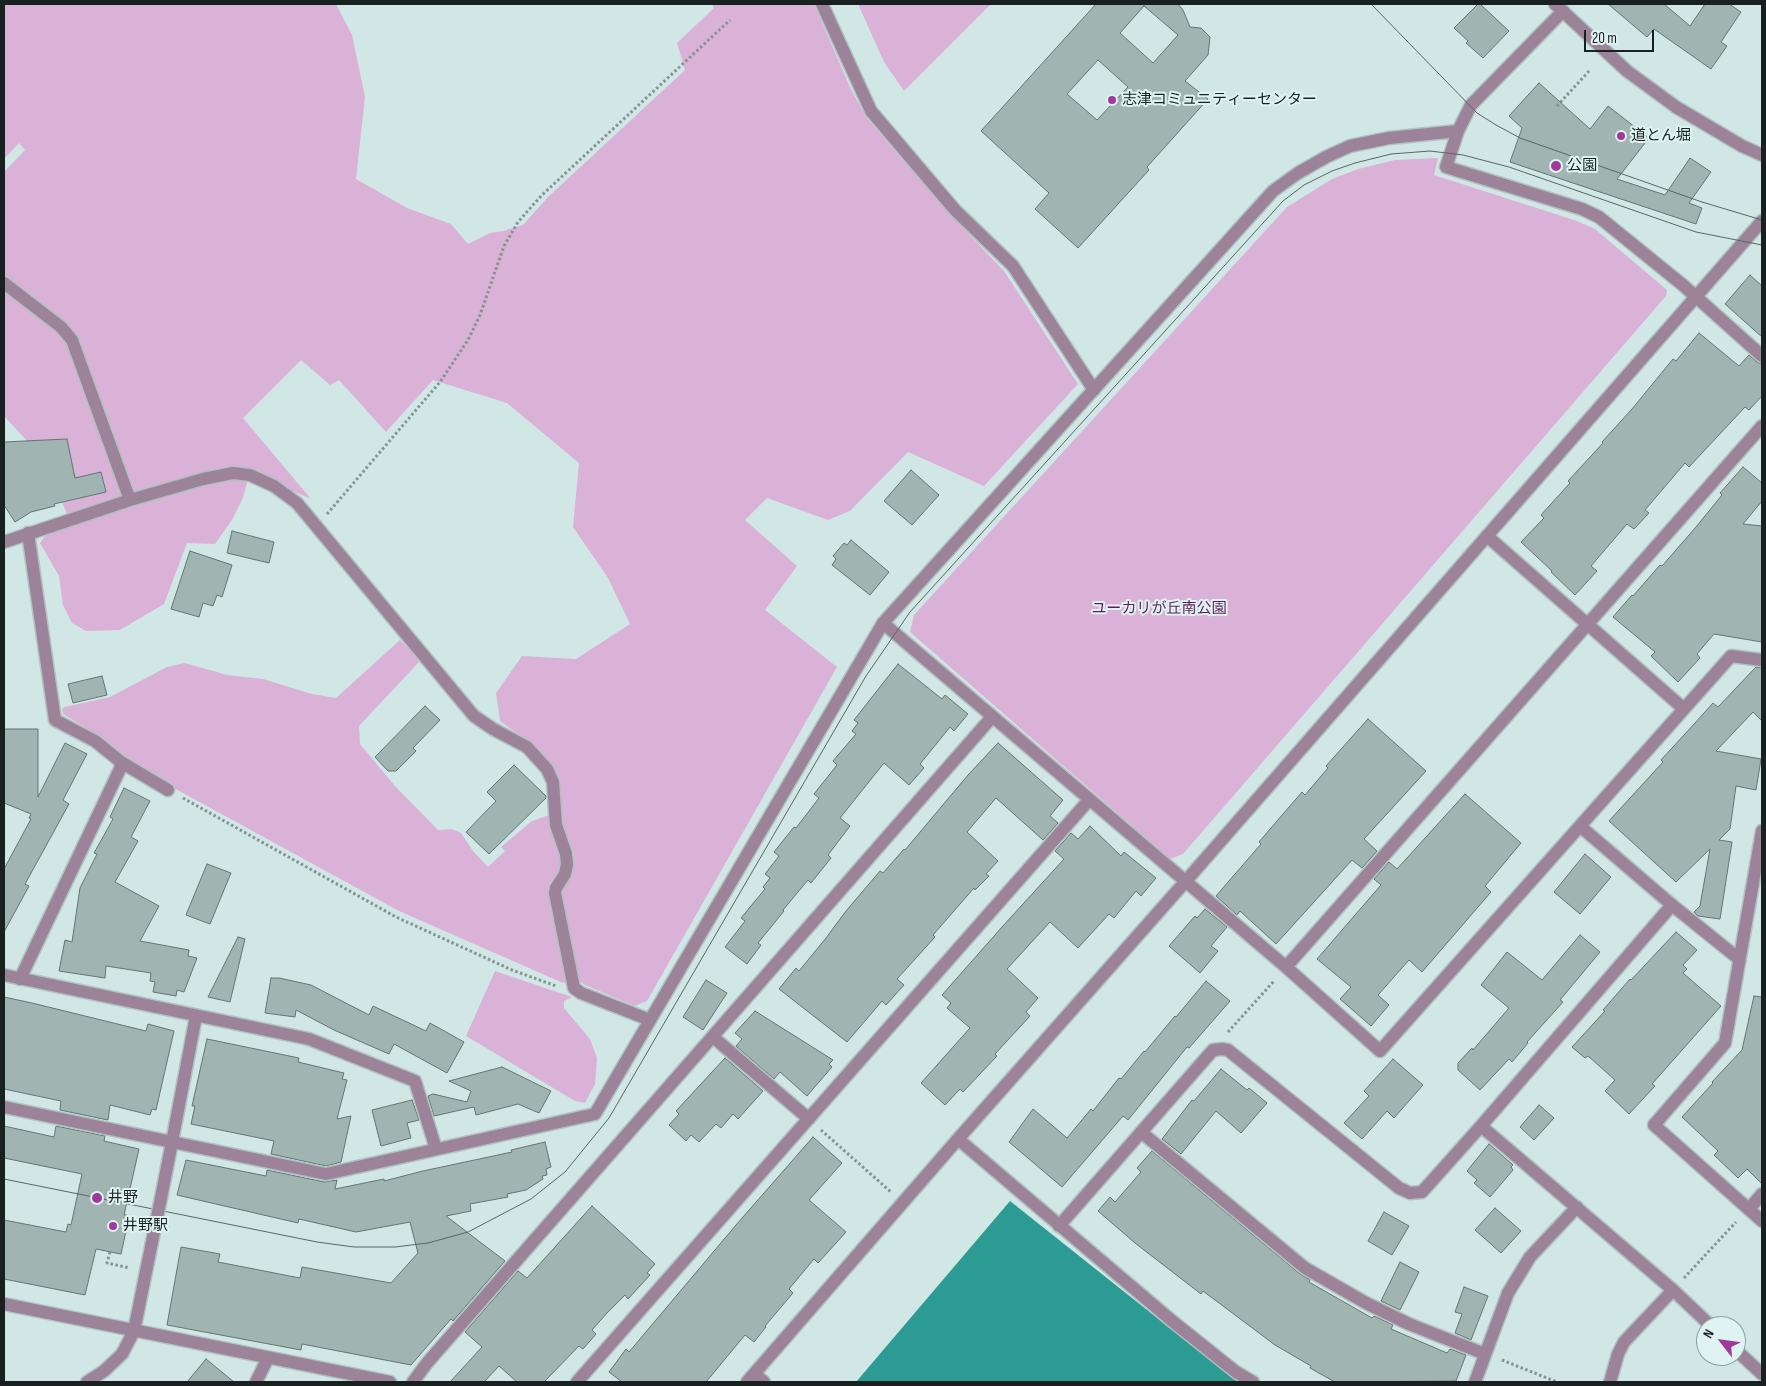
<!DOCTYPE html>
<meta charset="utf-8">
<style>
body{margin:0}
#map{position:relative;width:1766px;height:1386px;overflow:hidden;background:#d1e7e5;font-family:"Sofia Sans Condensed",sans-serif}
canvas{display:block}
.frame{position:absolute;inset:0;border:5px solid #192120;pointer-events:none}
.north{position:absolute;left:1696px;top:1316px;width:50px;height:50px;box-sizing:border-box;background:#dff4f2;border:1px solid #90a09e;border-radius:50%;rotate:300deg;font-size:14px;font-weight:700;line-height:20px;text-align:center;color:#192120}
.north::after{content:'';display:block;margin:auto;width:18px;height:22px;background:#a0399c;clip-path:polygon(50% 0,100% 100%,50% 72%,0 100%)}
.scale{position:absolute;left:1584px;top:30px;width:70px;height:22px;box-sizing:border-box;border:2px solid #192120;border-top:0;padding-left:6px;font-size:15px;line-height:18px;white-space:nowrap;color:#192120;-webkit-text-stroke:4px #dff4f2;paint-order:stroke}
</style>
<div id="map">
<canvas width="1766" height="1386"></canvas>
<div class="frame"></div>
<div class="north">N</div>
<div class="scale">20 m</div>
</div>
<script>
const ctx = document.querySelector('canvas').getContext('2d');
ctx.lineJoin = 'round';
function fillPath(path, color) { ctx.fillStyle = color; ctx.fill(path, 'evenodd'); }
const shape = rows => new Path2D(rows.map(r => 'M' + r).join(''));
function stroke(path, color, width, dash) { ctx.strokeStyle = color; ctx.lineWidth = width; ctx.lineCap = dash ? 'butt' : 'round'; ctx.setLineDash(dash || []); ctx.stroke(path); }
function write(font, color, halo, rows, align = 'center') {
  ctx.font = font + ' "Sofia Sans Condensed","Noto Sans JP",sans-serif'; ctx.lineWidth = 4; ctx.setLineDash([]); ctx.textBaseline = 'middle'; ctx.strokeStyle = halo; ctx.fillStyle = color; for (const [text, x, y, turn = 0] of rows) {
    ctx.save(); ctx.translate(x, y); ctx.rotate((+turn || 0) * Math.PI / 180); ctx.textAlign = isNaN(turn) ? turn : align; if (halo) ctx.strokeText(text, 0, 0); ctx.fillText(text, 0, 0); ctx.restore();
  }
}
fillPath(shape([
 [4,4,336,4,352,35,365,97,356,179,407,208,451,224,468,244,490,233,503,231,523,225,548,197,685,70,677,43,714,8,712,4,814,4,850,87,866,117,947,211,1004,271,1078,384,984,486,908,452,850,511,828,520,767,498,745,520,797,566,765,610,837,667,647,1001,635,1006,585,985,578,980,561,895,561,890,570,877,574,865,574,853,563,828,559,781,553,767,530,743,500,721,496,693,522,656,576,659,630,624,608,578,573,527,579,463,507,403,433,380,386,432,339,380,330,385,301,360,243,418,311,499,250,472,243,498,232,520,215,544,187,543,164,604,120,630,86,631,72,623,63,605,59,576,40,543,45,536,71,525,66,511,41,456,4,416,4,172,25,150,19,143,4,159],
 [858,4,991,4,904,91,884,62],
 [1438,158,1434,175,1577,221,1595,229,1667,290,1666,296,1183,854,1170,859,910,632,914,615,1287,207,1332,179,1358,169,1395,160],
 [400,640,415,655,419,662,359,726,360,744,395,786,438,830,452,829,461,833,473,851,488,867,505,851,501,847,532,821,549,815,550,825,562,861,560,871,550,883,548,892,567,982,563,983,399,911,172,787,129,759,100,736,63,714,62,710,64,707,110,697,167,667,185,663,227,675,263,679,312,694,336,698],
 [495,971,572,997,564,1001,564,1008,590,1039,597,1058,595,1084,585,1103,575,1101,466,1036]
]), '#dbb2d7');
fillPath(shape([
 [1010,1201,1171,1329,1236,1372,1247,1382,856,1382]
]), '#2c9b94');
const building = shape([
 [1096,4,1178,4,1183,10,1190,27,1201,28,1210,37,1208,55,1185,81,1208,99,1147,167,1149,170,1078,248,1035,209,1049,193,981,131,1096,4],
 [1144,6,1178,35,1153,63,1120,33,1144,6],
 [1098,60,1128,87,1097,120,1067,94,1098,60],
 [1478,4,1480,4,1509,31,1483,58,1466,43,1468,41,1454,28,1478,4],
 [1608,4,1664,4,1690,26,1705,4,1729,4,1741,12,1721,42,1727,46,1711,69,1654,29,1647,37,1608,4],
 [1539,83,1590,129,1608,106,1649,138,1617,179,1665,195,1690,158,1711,172,1689,203,1702,208,1696,224,1510,162,1522,128,1509,116,1539,83],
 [1750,275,1762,286,1762,337,1725,304,1750,275],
 [1699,333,1739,366,1749,355,1757,362,1762,364,1762,396,1749,410,1745,407,1689,467,1685,463,1645,510,1649,513,1634,529,1627,524,1591,566,1597,571,1575,595,1551,572,1552,571,1521,542,1544,518,1541,515,1570,483,1568,481,1603,443,1602,442,1632,409,1673,359,1676,361,1699,333],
 [67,439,75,478,101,472,106,492,54,504,55,506,31,512,15,522,4,505,4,442,67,439],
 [1743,467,1762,483,1762,501,1743,524,1762,526,1762,642,1714,634,1697,654,1700,658,1678,682,1651,656,1655,652,1613,617,1632,595,1633,596,1660,565,1662,566,1696,527,1722,495,1720,493,1743,467],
 [911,470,939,495,912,525,884,501,911,470],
 [232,531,274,542,269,563,227,553,232,531],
 [851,540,889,572,870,595,832,565,836,559,833,556,844,543,847,545,851,540],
 [190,551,232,565,222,597,217,595,213,606,203,603,199,617,171,609,190,551],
 [898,664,942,699,945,695,968,714,954,731,950,727,920,764,924,768,909,785,884,763,840,818,850,826,828,855,831,858,811,883,808,880,783,910,784,911,758,943,761,945,747,964,725,947,745,921,741,918,765,889,763,887,770,878,765,874,779,856,774,852,794,827,796,828,819,798,814,794,837,765,833,761,856,734,852,731,858,723,854,720,898,664],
 [1756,667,1762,668,1762,721,1753,712,1716,751,1761,759,1756,790,1736,786,1730,829,1719,840,1732,842,1720,919,1698,916,1694,912,1700,906,1710,849,1676,882,1609,821,1663,762,1661,760,1695,723,1713,703,1718,707,1756,667],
 [102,676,107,695,73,703,68,684,102,676],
 [425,706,440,720,413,748,416,751,396,771,388,771,375,757,425,706],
 [1368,719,1426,771,1364,839,1377,851,1362,868,1352,860,1276,944,1240,911,1237,915,1216,896,1261,844,1259,842,1283,814,1302,792,1305,795,1328,768,1326,766,1368,719],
 [4,729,38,729,38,797,65,743,87,754,63,800,69,804,25,884,29,886,4,932,4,869,31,819,29,818,31,814,4,803,4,729],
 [998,743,1063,800,1050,816,1058,823,1043,840,996,798,967,832,998,861,986,874,989,876,975,890,974,888,933,935,935,937,897,979,904,985,886,1005,882,1001,847,1042,779,989,796,968,799,971,826,938,846,911,880,871,883,873,904,849,905,850,968,775,998,743],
 [514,765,546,796,546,798,489,854,466,832,496,801,487,792,514,765],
 [124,788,150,801,131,837,138,841,115,882,159,906,140,941,189,950,188,956,197,958,184,992,177,990,176,996,153,992,155,982,150,981,151,973,106,966,105,978,59,971,65,940,72,942,80,888,97,854,94,853,113,819,110,817,124,788],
 [1465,794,1521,843,1485,886,1491,892,1422,972,1409,960,1378,995,1389,1005,1371,1026,1340,999,1351,987,1317,959,1381,885,1374,879,1389,862,1397,869,1465,794],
 [1090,826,1121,856,1124,852,1156,878,1141,896,1136,891,1114,918,1109,914,1078,948,1050,922,1007,969,1038,998,1026,1012,1030,1016,995,1054,997,1056,963,1092,960,1089,945,1105,921,1083,970,1028,947,1008,951,1003,942,995,1002,927,1064,859,1055,851,1071,833,1078,839,1090,826],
 [1585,854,1611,877,1580,914,1554,892,1585,854],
 [207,864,231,873,210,924,186,915,207,864],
 [1205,909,1227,927,1211,946,1218,951,1200,973,1169,946,1195,916,1197,918,1205,909],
 [1676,932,1697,950,1683,965,1687,969,1683,973,1721,1006,1652,1084,1655,1086,1629,1114,1605,1091,1615,1080,1588,1056,1585,1058,1572,1047,1605,1011,1603,1010,1630,979,1631,980,1676,932],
 [1580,935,1600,952,1560,1000,1563,1002,1527,1042,1528,1043,1512,1062,1509,1059,1480,1090,1458,1070,1458,1063,1472,1048,1473,1050,1509,1008,1481,985,1507,952,1542,980,1580,935],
 [238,937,245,939,230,1002,208,997,238,937],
 [271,978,279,978,311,985,369,1015,373,1006,426,1031,430,1023,464,1042,447,1073,394,1044,389,1054,334,1030,296,1010,295,1017,265,1013,271,978],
 [706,980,727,993,703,1030,683,1017,706,980],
 [1206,981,1230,1001,1189,1048,1187,1047,1128,1120,1123,1116,1062,1187,1009,1142,1033,1109,1067,1138,1091,1109,1093,1111,1119,1078,1121,1079,1144,1051,1145,1052,1175,1016,1176,1017,1206,981],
 [1754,996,1762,997,1762,1184,1747,1169,1738,1178,1714,1155,1718,1151,1682,1117,1713,1083,1712,1082,1742,1050,1754,996],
 [4,997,32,1003,146,1031,148,1024,174,1031,156,1110,152,1109,150,1115,110,1105,108,1120,60,1110,61,1101,4,1089,4,997],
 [755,1011,833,1060,829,1064,832,1067,807,1096,780,1072,774,1079,736,1046,742,1039,735,1033,755,1011],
 [207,1039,299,1058,298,1062,344,1073,342,1079,347,1080,337,1119,351,1116,341,1162,326,1166,271,1154,274,1141,191,1124,195,1106,192,1106,207,1039],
 [725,1058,763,1091,738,1119,733,1114,721,1128,716,1124,699,1142,691,1135,686,1141,669,1125,679,1114,676,1111,725,1058],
 [1393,1059,1423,1085,1394,1118,1387,1111,1362,1139,1344,1123,1369,1096,1364,1091,1393,1059],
 [502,1067,551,1091,539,1113,518,1104,476,1115,474,1107,434,1116,428,1096,433,1094,467,1102,471,1091,449,1081,502,1067],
 [1221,1069,1247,1090,1249,1088,1267,1103,1241,1133,1216,1111,1181,1154,1162,1139,1192,1100,1194,1101,1221,1069],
 [412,1100,419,1120,407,1123,411,1138,381,1146,372,1110,412,1100],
 [1539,1105,1554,1118,1534,1140,1520,1127,1539,1105],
 [4,1126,54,1137,56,1126,105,1136,104,1141,139,1149,124,1215,127,1215,124,1230,126,1231,121,1254,96,1249,85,1295,4,1279,4,1220,66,1232,68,1224,71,1225,82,1174,4,1158,4,1126],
 [813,1137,842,1163,809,1200,846,1232,818,1263,814,1259,789,1289,793,1293,765,1326,766,1327,754,1342,745,1335,706,1382,622,1382,609,1372,626,1349,629,1352,736,1225,813,1137],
 [545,1142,551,1167,546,1169,547,1175,542,1176,543,1179,526,1190,507,1194,508,1197,470,1204,471,1211,446,1216,505,1261,453,1321,451,1319,411,1365,302,1344,301,1350,167,1325,181,1247,220,1254,218,1262,300,1278,302,1267,391,1283,418,1253,410,1222,356,1232,299,1219,298,1223,177,1195,186,1160,266,1176,267,1170,324,1182,337,1180,335,1189,384,1179,384,1181,423,1171,512,1152,511,1150,545,1142],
 [1489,1144,1513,1165,1511,1167,1513,1170,1490,1197,1474,1183,1477,1180,1467,1171,1489,1144],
 [1152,1151,1300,1274,1310,1280,1309,1282,1372,1318,1374,1316,1393,1325,1391,1329,1447,1353,1450,1349,1466,1355,1456,1381,1335,1382,1310,1368,1311,1366,1275,1345,1203,1291,1201,1294,1135,1243,1098,1211,1110,1197,1115,1202,1141,1172,1137,1168,1152,1151],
 [592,1206,655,1264,647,1273,650,1275,628,1299,625,1295,607,1313,592,1330,596,1334,583,1349,579,1346,544,1382,517,1382,499,1366,484,1382,450,1382,482,1347,465,1332,518,1271,527,1278,592,1206],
 [1495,1208,1521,1231,1501,1253,1475,1230,1495,1208],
 [1384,1212,1409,1226,1392,1255,1368,1241,1384,1212],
 [1400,1262,1419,1272,1400,1310,1381,1301,1400,1262],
 [1464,1287,1488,1296,1471,1340,1455,1333,1462,1314,1455,1312,1464,1287],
 [206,1359,234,1382,187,1382,206,1359]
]);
fillPath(building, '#a0b5b2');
stroke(building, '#627573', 1);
const pedestrian = shape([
 [161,1198,172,1142],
 [134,1331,155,1227]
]);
const minor = shape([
 [822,4,871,111,955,210,1013,266,1094,390],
 [1563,11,1471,105,1458,131,1446,167,1582,209,1599,217,1684,286,1762,356],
 [4,283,61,327,72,340,130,500],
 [1487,536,1684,709],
 [4,542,130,500,203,479,233,473,250,475,274,486,297,503,474,716,493,729,527,747,547,769,553,782,556,825,566,854,567,864,565,874,556,888,555,893,574,988,581,993,650,1020],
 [883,623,1286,967,1380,1051,1731,656,1762,660],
 [121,762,168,790],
 [1581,827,1672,905,1739,959],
 [1762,831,1725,1043,1654,1125,1762,1221],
 [1286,967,1762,426],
 [4,975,309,1039,415,1081,436,1149],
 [20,979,120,769,121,762,95,741,55,720,28,533],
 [713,1037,809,1119],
 [4,1107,326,1174,595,1114,883,623,1273,191,1298,173,1326,157,1350,146,1389,138,1458,131],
 [1481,1126,1673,1290,1711,1326],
 [1141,1132,1305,1268,1366,1303,1409,1324,1485,1354],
 [172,1142,196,1016],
 [1749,1209,1762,1194],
 [1059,1226,1213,1050,1222,1049,1228,1050,1399,1188,1410,1193,1422,1192,1481,1126,1672,905],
 [4,1304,390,1382],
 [1736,1350,1762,1374],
 [755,1374,764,1382],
 [87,1382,104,1371,122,1354,134,1331],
 [256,1382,268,1358],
 [413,1382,427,1363,992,717],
 [577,1382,1089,800],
 [1475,1382,1508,1293,1530,1257,1577,1207],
 [1610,1382,1618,1354,1624,1342,1673,1290]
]);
const tertiary = shape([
 [1555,4,1627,71,1676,107,1742,146,1762,155],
 [958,1139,1171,1320,1236,1372,1253,1382],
 [747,1382,958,1139,1185,882,1762,221]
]);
stroke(pedestrian, '#b0c3c2', 15);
stroke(minor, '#b0c3c2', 15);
stroke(tertiary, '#b0c3c2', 15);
stroke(shape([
 [1557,106,1590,70],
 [327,514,440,382,468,340,480,315,504,246,518,222,541,196,730,20],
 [183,798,396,917,512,970,556,986],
 [1228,1032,1274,981],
 [821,1130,891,1192],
 [110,1252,107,1263,130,1268],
 [1684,1278,1736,1222],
 [1502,1360,1557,1382]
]), '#839392', 3, [2.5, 2.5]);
stroke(pedestrian, '#9c8399', 12);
stroke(minor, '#9c8399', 12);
stroke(tertiary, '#9c8399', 12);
stroke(shape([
 [1371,4,1477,113,1496,125,1520,138,1702,202,1762,220],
 [4,1179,317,1242,354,1247,395,1247,428,1243,468,1232,531,1199,565,1172,609,1118,866,676,910,612,1283,201,1304,185,1332,171,1355,163,1391,154,1430,151,1463,155,1509,167,1696,232,1762,245]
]), '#596664', 1);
const pedestrianBridge = shape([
 [155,1227,161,1198]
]);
stroke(pedestrianBridge, '#b0c3c2', 15, []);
stroke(pedestrianBridge, '#9c8399', 12);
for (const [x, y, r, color] of [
 [1112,100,5,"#a0399c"],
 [1621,136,5,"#a0399c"],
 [1556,166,6,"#a0399c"],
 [97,1198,6,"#a0399c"],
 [113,1226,5,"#a0399c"]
]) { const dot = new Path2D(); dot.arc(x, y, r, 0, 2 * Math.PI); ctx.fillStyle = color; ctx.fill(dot); stroke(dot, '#dff4f2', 2); }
write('15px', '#192120', '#dff4f2', [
 ["志津コミュニティーセンター",1122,100],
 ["道とん堀",1631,136],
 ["公園",1567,166],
 ["井野",108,1198],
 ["井野駅",123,1226]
], 'left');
write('15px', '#5f1c5c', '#dff4f2', [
 ["ユーカリが丘南公園",1159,609]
]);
</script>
